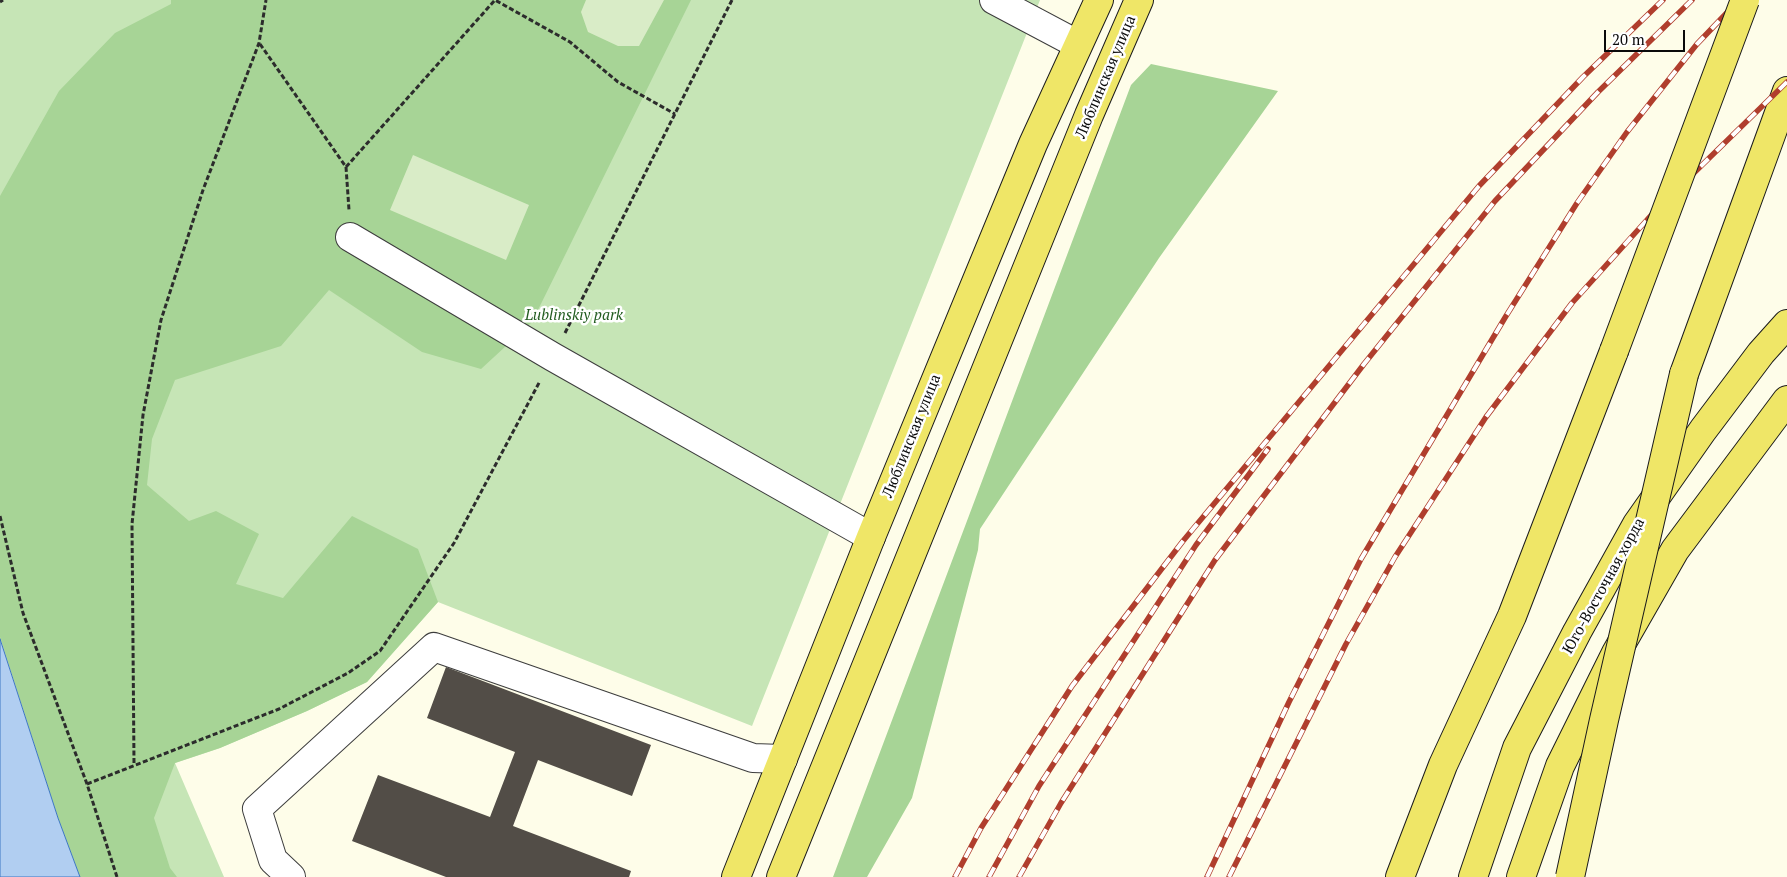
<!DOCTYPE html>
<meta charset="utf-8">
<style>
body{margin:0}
#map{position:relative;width:1787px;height:877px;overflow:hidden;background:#fefde9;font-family:"PT Serif",serif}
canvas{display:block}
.scale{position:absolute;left:1604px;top:30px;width:81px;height:22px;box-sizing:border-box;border:2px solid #0a0a0a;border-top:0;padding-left:6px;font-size:15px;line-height:18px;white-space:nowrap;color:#0a0a0a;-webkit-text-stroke:4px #fff;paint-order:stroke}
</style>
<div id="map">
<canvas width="1787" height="877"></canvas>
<div class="scale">20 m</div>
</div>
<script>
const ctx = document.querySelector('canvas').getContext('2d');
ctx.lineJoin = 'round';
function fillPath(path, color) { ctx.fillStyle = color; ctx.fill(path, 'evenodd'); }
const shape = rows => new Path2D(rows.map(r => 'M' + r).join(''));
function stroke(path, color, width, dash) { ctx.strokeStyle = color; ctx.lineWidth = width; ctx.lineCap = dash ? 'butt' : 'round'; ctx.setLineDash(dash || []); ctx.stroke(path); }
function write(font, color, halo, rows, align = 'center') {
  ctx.font = font + ' "PT Serif",serif'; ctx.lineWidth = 5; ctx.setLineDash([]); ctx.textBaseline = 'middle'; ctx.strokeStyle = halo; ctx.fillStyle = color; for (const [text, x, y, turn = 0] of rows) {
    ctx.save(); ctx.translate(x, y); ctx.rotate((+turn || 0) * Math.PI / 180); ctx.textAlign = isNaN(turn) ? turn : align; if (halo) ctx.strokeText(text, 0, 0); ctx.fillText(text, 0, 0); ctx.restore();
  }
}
fillPath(shape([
 [0,0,1040,0,752,726,438,602,367,682,307,711,220,748,175,763,224,877,80,877,58,818,0,639]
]), '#c6e5b6');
fillPath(shape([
 [171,0,691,0,532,322,481,369,422,352,329,290,281,346,175,380,152,439,147,485,189,521,216,511,259,534,236,584,283,598,352,516,418,549,438,602,367,682,307,711,220,748,175,763,154,818,170,868,177,877,80,877,58,818,0,637,0,196,59,91,115,33,171,4],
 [1151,64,1278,91,1159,258,980,529,978,550,912,798,867,877,833,877,1131,85]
]), '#a7d496');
fillPath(shape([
 [586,0,664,0,639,46,618,46,588,32,581,12],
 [413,155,529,205,506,260,390,210]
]), '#d9ecc7');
const water = shape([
 [0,639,58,818,80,877,0,877,0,639]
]);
fillPath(water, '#b1cef1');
stroke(water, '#3d76c3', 1);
fillPath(shape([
 [446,667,651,745,632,796,538,760,513,826,631,871,629,877,446,877,352,841,378,775,490,817,515,752,427,718]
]), '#524d47');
const minor = shape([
 [994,0,1077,44],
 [350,237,553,357,871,537],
 [291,877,273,860,257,809,434,647,753,758,783,759]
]);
const major = shape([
 [1684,374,1787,91],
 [736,877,871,537,1033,144,1099,0],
 [781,877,1089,115,1139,0],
 [1400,877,1443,765,1512,616,1614,351],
 [1473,877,1517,748,1577,632,1637,524,1703,430,1761,353,1787,324],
 [1521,877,1560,766,1616,653,1675,550,1787,400]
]);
stroke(minor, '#3d3d3d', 30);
stroke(major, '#1b1b1b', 30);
stroke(shape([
 [0,2,3,0],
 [260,44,346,167,349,210],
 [346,167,495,0,570,42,618,82,675,114],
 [565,333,732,0],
 [0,516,23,613,87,784,117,877],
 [134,763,132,524,143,415,161,320,203,190,259,43,266,0],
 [87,784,279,709,348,673,380,651,454,543,540,381]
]), '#2c2c2c', 3, [5, 2.5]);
stroke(minor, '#fff', 28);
stroke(major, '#efe667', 28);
const rail = shape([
 [955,877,981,828,1072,686,1183,541,1479,186,1583,77,1663,0],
 [989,877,1039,786,1196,545,1268,449],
 [1019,877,1061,803,1215,560,1364,364,1495,201,1598,92,1692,0],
 [1207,877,1289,702,1361,559,1506,316,1577,203,1627,132,1697,44,1739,0],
 [1229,877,1346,644,1395,557,1486,417,1572,303,1655,211,1787,82]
]);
stroke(rail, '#b03e2d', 5.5);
stroke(rail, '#fff', 4, [11]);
const majorBridge = shape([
 [1614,351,1745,0],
 [1570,877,1604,720,1684,374]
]);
stroke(majorBridge, '#1b1b1b', 30, []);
stroke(majorBridge, '#efe667', 28);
write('15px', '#0a0a0a', '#fff', [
 ["Люблинская улица",1106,77,-67],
 ["Люблинская улица",912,436,-68],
 ["Юго-Восточная хорда",1604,586,-61]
]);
write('italic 15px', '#225c20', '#fff', [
 ["Lublinskiy park",574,316]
]);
</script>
